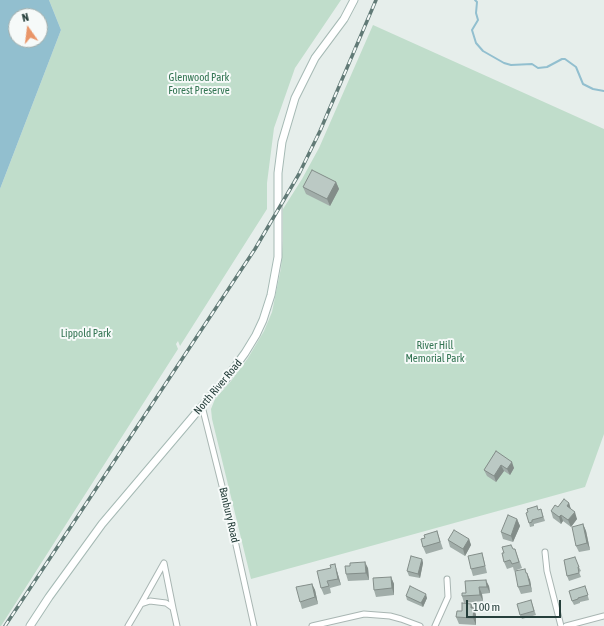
<!DOCTYPE html>
<style>
body{margin:0}
#map{position:relative;width:604px;height:626px;overflow:hidden;background:#e6eeeb;font-family:"Asap Condensed",sans-serif}
canvas{display:block}
.north{position:absolute;left:8px;top:8px;width:40px;height:40px;box-sizing:border-box;background:#f6faf9;border:1px solid #a3afad;border-radius:50%;rotate:346deg;font-size:11px;font-weight:700;line-height:16px;text-align:center;color:#263f3b}
.north::after{content:'';display:block;margin:auto;width:14px;height:18px;background:#e99568;clip-path:polygon(50% 0,100% 100%,50% 72%,0 100%)}
.scale{position:absolute;left:466px;top:600px;width:95px;height:18px;box-sizing:border-box;border:2px solid #263f3b;border-top:0;padding-left:5px;font-size:12px;line-height:14px;white-space:nowrap;color:#263f3b;-webkit-text-stroke:3px #f6faf9;paint-order:stroke}
</style>
<div id="map">
<canvas width="604" height="626"></canvas>
<div class="north">N</div>
<div class="scale">100 m</div>
</div>
<script>
const ctx = document.querySelector('canvas').getContext('2d');
ctx.lineJoin = 'round';
function fillPath(path, color) { ctx.fillStyle = color; ctx.fill(path, 'evenodd'); }
const shape = rows => new Path2D(rows.map(r => 'M' + r).join(''));
function stroke(path, color, width, dash) { ctx.strokeStyle = color; ctx.lineWidth = width; ctx.lineCap = dash ? 'butt' : 'round'; ctx.setLineDash(dash || []); ctx.stroke(path); }
function write(font, color, halo, rows, align = 'center') {
  ctx.font = font + ' "Asap Condensed",sans-serif'; ctx.lineWidth = 4; ctx.setLineDash([]); ctx.textBaseline = 'middle'; ctx.strokeStyle = halo; ctx.fillStyle = color; for (const [text, x, y, turn = 0] of rows) {
    ctx.save(); ctx.translate(x, y); ctx.rotate((+turn || 0) * Math.PI / 180); ctx.textAlign = isNaN(turn) ? turn : align; if (halo) ctx.strokeText(text, 0, 0); ctx.fillText(text, 0, 0); ctx.restore();
  }
}
fillPath(shape([
 [49,0,341,0,295,68,274,128,267,183,267,209,180,346,178,341,176,344,178,349,1,626,0,626,0,189,61,30],
 [373,25,604,129,604,434,585,487,251,579,212,419,211,409,215,399,231,381,248,358,264,331,272,312,281,268,283,241,283,209,302,179,319,148]
]), '#c0ddcb');
fillPath(shape([
 [0,0,49,0,61,30,0,189],
 [16,16,40,16,40,40,16,40]
]), '#92bfcf');
stroke(shape([
 [475,0,477,2,476,13,478,20,472,30,476,43,483,51,504,63,511,65,532,64,538,68,547,67,562,59,565,59,576,67,583,84,593,89,604,91]
]), '#92bfcf', 2);
const minor = shape([
 [202,406,230,518,254,626],
 [545,552,547,571,561,626],
 [141,604,164,563,173,608],
 [128,626,141,604,150,601,166,603,173,608,177,626],
 [312,626,364,614,390,616,401,619,420,626],
 [435,626,448,597,447,579],
 [566,626,604,616]
]);
const secondary = shape([
 [30,626,49,597,102,524,202,406,226,379,245,353,256,335,263,320,271,295,278,257,278,173,282,142,295,98,315,58,344,19,354,0]
]);
stroke(minor, '#a9b6b3', 7);
stroke(secondary, '#a5b9b4', 9);
stroke(minor, '#fff', 5);
stroke(secondary, '#fff', 7);
const rail = shape([
 [5,626,255,249,299,174,320,131,376,0]
]);
stroke(rail, '#617a76', 3.5);
stroke(rail, '#f6faf9', 2, [6]);
fillPath(shape([
 [336,182,339,189,330,206,306,194,303,187],
 [496,451,514,468,510,475,504,471,496,482,487,476,484,470],
 [569,503,571,509,577,519,571,527,563,521,561,524,553,518,551,511,558,507],
 [541,509,545,521,534,524,534,526,530,527,529,523,538,510],
 [517,519,520,526,513,542,503,539,501,532],
 [583,524,586,531,590,550,579,552,576,546],
 [437,531,443,549,426,554,423,547,425,538],
 [469,539,471,545,465,556,450,547,448,540],
 [515,549,522,568,514,571,513,567,507,569,504,562],
 [482,553,484,560,487,573,473,576,471,569],
 [422,559,423,563,420,578,409,576,407,571],
 [564,560,579,567,581,571,579,572,581,577,569,581,567,576],
 [368,568,369,580,348,581,346,574],
 [337,571,341,585,330,588,331,593,324,595,321,588],
 [526,573,530,580,532,592,521,594,518,587],
 [391,577,394,584,394,595,376,597,374,590],
 [465,581,489,586,490,593,482,594,483,601,464,603,462,596,466,593],
 [312,584,315,590,318,604,302,609,300,602],
 [585,586,589,600,580,602,580,603,574,605,572,601],
 [406,596,427,598,423,607,407,600],
 [531,600,536,615,522,619,520,615],
 [471,604,476,615,476,625,459,624,456,617,462,611]
]), '#a1ada9');
fillPath(shape([
 [336,182,339,189,330,206,327,199],
 [512,462,514,468,510,475,507,469],
 [501,465,504,471,496,482,494,476],
 [569,503,571,510,567,506],
 [575,512,577,519,571,527,568,520],
 [561,515,563,521,561,524,559,517],
 [517,519,520,526,513,542,511,536],
 [583,524,586,531,590,550,587,543],
 [469,539,471,545,465,556,463,549],
 [422,559,423,563,420,578,418,574],
 [365,562,368,568,369,580,366,573],
 [335,564,341,585,338,579],
 [527,573,530,580,532,592,530,585],
 [391,577,394,584,394,595,392,588],
 [486,580,489,586,490,593,487,587],
 [312,584,315,590,318,604,315,597],
 [479,587,482,594,483,601,480,595],
 [426,594,427,598,423,607,421,603],
 [471,604,474,610,474,608,476,615,476,625,473,618,471,608]
]), '#838d89');
const building = shape([
 [312,170,336,182,327,199,303,187,312,170],
 [496,451,512,462,507,469,501,465,494,476,484,470,496,451],
 [564,499,569,503,567,506,575,512,568,520,561,515,559,517,551,511,555,505,558,507,564,499],
 [537,506,538,510,541,509,543,517,532,520,532,522,529,523,526,513,528,512,527,509,537,506],
 [508,515,517,519,511,536,501,532,508,515],
 [583,524,587,543,576,546,572,527,583,524],
 [454,530,469,539,463,549,448,540,454,530],
 [437,531,440,542,423,547,421,539,425,538,424,535,437,531],
 [511,545,513,549,515,549,519,562,512,564,510,560,504,562,502,553,504,553,502,547,511,545],
 [482,553,485,566,471,569,468,556,482,553],
 [411,556,422,559,418,574,407,571,411,556],
 [575,557,579,567,578,567,579,573,567,576,564,560,575,557],
 [365,562,366,573,346,574,345,566,350,566,350,563,365,562],
 [335,564,338,579,327,581,329,586,321,588,317,571,331,568,330,565,335,564],
 [525,569,526,573,527,573,530,585,518,587,515,571,525,569],
 [391,577,392,588,374,590,373,578,391,577],
 [486,580,487,587,479,587,480,595,462,596,462,593,466,593,465,581,486,580],
 [312,584,315,597,300,602,296,587,312,584],
 [410,586,426,594,421,603,406,596,410,586],
 [585,586,588,595,578,598,578,599,572,601,569,591,585,586],
 [531,600,534,611,520,615,517,604,531,600],
 [462,603,471,604,471,608,474,608,473,618,456,617,457,611,462,611,462,603]
]);
fillPath(building, '#bbc9c4');
stroke(building, '#838d89', 1);
write('11px', '#327452', '#f6faf9', [
 ["Glenwood Park",199,78],
 ["Forest Preserve",199,91],
 ["Lippold Park",86,334],
 ["River Hill",435,346],
 ["Memorial Park",435,359]
]);
write('11px', '#263f3b', '#f6faf9', [
 ["North River Road",218,387,-50],
 ["Banbury Road",229,515,77]
]);
</script>
